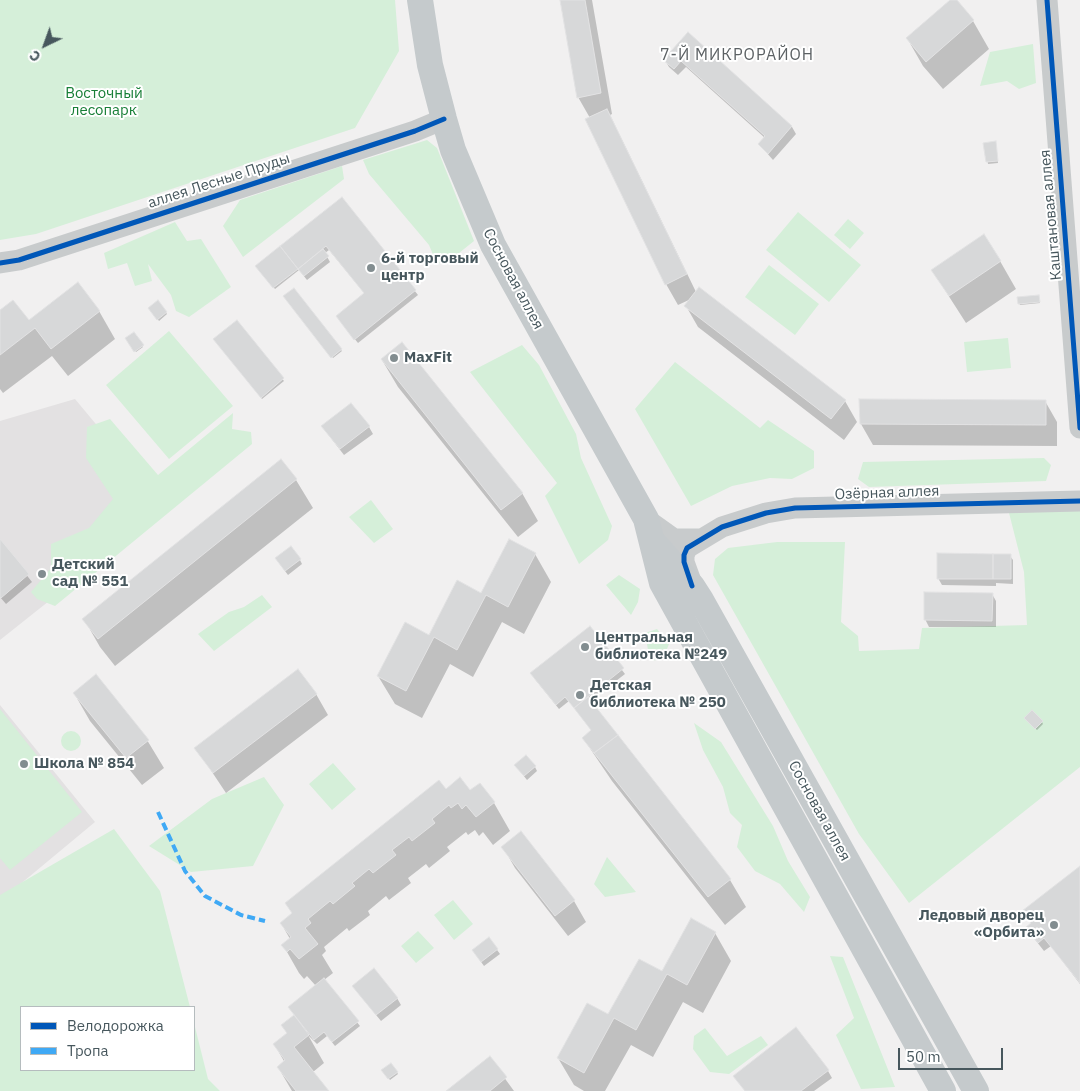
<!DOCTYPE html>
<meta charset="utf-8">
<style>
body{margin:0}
#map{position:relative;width:1080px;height:1091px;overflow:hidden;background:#f1f0f0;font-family:"IBM Plex Sans",sans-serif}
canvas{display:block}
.legend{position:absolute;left:20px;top:1006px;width:175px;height:65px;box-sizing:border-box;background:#fff;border:1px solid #b5bcbe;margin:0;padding:6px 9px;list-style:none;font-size:15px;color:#47575d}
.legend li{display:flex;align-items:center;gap:10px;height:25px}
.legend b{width:25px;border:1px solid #b5bcbe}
.north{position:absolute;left:20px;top:20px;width:50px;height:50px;-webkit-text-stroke:4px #fff;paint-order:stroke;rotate:222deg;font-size:14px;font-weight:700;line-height:20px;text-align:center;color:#47575d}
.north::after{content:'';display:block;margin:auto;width:18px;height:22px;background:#47575d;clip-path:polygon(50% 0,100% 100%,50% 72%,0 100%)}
.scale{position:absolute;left:898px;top:1048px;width:105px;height:22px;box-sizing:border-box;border:2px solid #47575d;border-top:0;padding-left:6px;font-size:15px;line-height:18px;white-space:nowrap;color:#47575d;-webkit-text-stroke:4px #fff;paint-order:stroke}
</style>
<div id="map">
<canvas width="1080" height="1091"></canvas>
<ul class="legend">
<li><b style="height:6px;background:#0057b8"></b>Велодорожка</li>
<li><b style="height:6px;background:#3fa9f5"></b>Тропа</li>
</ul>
<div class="north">С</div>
<div class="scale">50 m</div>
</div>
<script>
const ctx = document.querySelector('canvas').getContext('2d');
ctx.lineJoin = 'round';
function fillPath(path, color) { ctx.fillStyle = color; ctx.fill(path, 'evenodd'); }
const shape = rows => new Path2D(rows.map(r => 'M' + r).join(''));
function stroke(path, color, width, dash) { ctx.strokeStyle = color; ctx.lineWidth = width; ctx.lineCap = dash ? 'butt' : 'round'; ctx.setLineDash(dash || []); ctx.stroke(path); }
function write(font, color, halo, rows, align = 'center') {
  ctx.font = font + ' "IBM Plex Sans",sans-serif'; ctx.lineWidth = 4; ctx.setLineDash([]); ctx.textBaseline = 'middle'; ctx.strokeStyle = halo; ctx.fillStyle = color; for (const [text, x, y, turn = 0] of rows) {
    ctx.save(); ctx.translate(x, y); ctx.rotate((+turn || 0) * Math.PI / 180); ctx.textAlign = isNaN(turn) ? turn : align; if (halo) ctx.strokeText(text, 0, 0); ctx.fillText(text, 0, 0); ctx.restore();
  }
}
fillPath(shape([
 [75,399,166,508,0,640,0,421],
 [0,705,95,822,0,901]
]), '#e3e1e2');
fillPath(shape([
 [0,0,395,0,399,51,355,128,36,234,0,240],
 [1033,44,1036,83,1019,89,1007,81,980,86,990,52],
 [427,140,437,148,474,241,459,253,437,264,429,245,369,174,363,160],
 [342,166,344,179,243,257,223,226,240,200],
 [798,212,861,265,829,302,766,250],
 [848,219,864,233,850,249,834,235],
 [175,222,187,241,201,239,231,287,189,317,176,311,171,295,148,264,152,281,135,286,127,263,108,269,104,253],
 [769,265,819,304,795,335,745,297],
 [169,331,233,406,169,459,106,385],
 [1008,338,1011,368,967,372,964,342],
 [522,345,539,365,576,434,581,458,612,526,608,540,579,564,545,496,557,483,470,372],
 [675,362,760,428,768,420,814,451,814,468,792,479,770,478,732,486,691,506,635,409],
 [233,413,232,429,251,432,252,444,55,606,37,599,31,592,51,568,51,544,89,528,113,499,86,458,87,427,110,419,158,475],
 [1044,458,1051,465,1046,481,869,487,858,479,863,462],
 [371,500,393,529,374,543,349,517],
 [1080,504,1080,767,909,903,859,834,713,575,715,559,728,548,777,542,845,542,841,622,858,636,859,651,919,649,922,628,1027,625,1024,572,1007,505],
 [619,575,640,589,638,602,631,615,606,585],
 [262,595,272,607,214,651,198,634,229,612,244,607],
 [657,629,669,644,663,659,650,661,645,633],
 [0,709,82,812,10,870,0,858],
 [694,723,721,742,773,826,788,861,810,897,804,912,780,884,755,871,737,847,742,825,730,813,723,787,703,750],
 '61 741a10 10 0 1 1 20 0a10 10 0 1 1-20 0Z',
 [333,763,356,789,332,810,309,784],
 [264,777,284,805,253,866,191,872,149,846,212,799],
 [114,829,160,891,190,1007,21,1007,21,1070,194,1070,194,1023,208,1079,220,1091,0,1091,0,895],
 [607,857,636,892,605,897,594,884],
 [453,900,473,924,454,940,434,915],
 [418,931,434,948,416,963,401,946],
 [830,956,843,957,895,1087,861,1089,836,1035,854,1018],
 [705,1028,727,1056,761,1036,768,1045,729,1074,710,1072,693,1049,694,1036]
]), '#d5efd9');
fillPath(shape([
 [561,0,592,0,612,114,610,115,696,292,845,401,857,422,844,440,698,327,686,306,691,299,678,305,666,284,590,118,578,97],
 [952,0,955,0,973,21,989,49,943,89,923,66,907,38],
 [688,34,792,127,796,134,773,160,759,144,765,138,686,67,678,75,669,67,665,60],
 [985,144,996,144,998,163,988,164],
 [342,199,418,295,358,343,340,321,365,294,329,250,325,253,330,262,307,280,299,270,275,289,258,268],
 [1000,261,1016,289,966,323,932,270],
 [1038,297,1040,303,1020,305,1019,303],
 [285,298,341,350,342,351,333,358],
 [158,302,167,314,159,321,150,308],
 [99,311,115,339,68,376,52,356,3,393,0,389,0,312,29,322],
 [237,322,284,381,262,399,216,341],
 [133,334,143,347,136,352,126,339],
 [382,360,522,493,538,521,518,537,398,387],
 [1045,401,1057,422,1057,446,873,445,861,424],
 [369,427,373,434,344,455,327,433],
 [281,461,296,480,313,508,115,666,100,647,84,619],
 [0,541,32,582,6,604,0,597],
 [535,554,551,582,524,634,502,622,473,677,450,664,422,718,395,704,378,676],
 [1010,556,1013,560,1013,584,996,583,996,586,942,585,938,578],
 [300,560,302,564,288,575,279,563],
 [992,594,996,601,996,627,929,627,925,619],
 [590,628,625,674,590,701,730,880,746,907,725,925,612,781,583,738,592,731,578,713,569,701,559,709,534,678],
 [74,693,147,740,164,768,142,785,90,721],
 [316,694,328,715,226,793,196,748],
 [1026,720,1042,722,1043,724,1037,730],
 [515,765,535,767,537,771,527,780],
 [479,785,494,803,510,831,493,845,483,832,479,836,475,830,468,835,466,832,447,847,450,851,429,868,426,864,408,878,411,883,389,900,386,896,368,911,370,915,349,931,347,928,324,947,326,951,322,955,333,973,324,980,360,1026,335,1046,327,1036,317,1044,308,1035,324,1063,313,1072,327,1091,292,1091,278,1067,284,1061,274,1044,287,1034,283,1025,295,1016,316,986,307,976,304,979,299,973,283,945,290,939,281,923,293,914,287,904,446,790,470,792],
 [521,833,574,901,586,922,568,936,515,868,503,847],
 [1080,868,1080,984,1051,946,1044,951,1033,937,1027,928,1032,924,1024,912],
 [692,920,715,933,731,961,703,1013,683,1002,653,1057,631,1045,605,1091,584,1091,574,1085,558,1058,662,973],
 [489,939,500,954,484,966,476,955],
 [358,993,397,998,401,1005,381,1021],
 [490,1058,514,1091,448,1091],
 [391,1064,398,1074,390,1080,383,1071],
 [828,1071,832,1078,814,1091,745,1091,735,1076]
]), '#0003');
const building = shape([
 [560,0,585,0,601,93,577,98,560,0],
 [950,0,957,0,974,20,926,62,906,38,950,0],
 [688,32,792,126,768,154,758,144,765,136,681,61,674,69,663,60,688,32],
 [607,109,687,274,665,285,585,119,607,109],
 [996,141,998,161,986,162,983,143,996,141],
 [342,197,416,290,354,340,336,316,364,293,326,246,298,269,280,246,342,197],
 [984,234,1001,261,949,296,931,270,984,234],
 [280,246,298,269,273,288,255,266,280,246],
 [323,249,329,256,304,276,298,269,323,249],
 [78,282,100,311,51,349,35,328,0,355,0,310,13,300,29,320,78,282],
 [699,287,846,400,831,419,684,306,699,287],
 [294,288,342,349,331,358,283,296,294,288],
 [1039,295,1040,302,1018,304,1017,297,1039,295],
 [158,300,167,312,157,320,148,308,158,300],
 [237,320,284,378,261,398,213,339,237,320],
 [134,332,144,345,134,352,125,338,134,332],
 [402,342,523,493,501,510,381,359,402,342],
 [859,399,1046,400,1046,425,860,424,859,399],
 [351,403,370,426,340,449,321,426,351,403],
 [281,459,297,479,98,639,82,619,281,459],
 [0,539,29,574,1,598,0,597,0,539],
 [509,539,536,553,508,607,486,595,457,650,434,637,406,691,377,676,405,622,429,635,457,580,481,593,509,539],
 [291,546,301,559,285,571,275,558,291,546],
 [937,553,993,554,993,579,937,579,937,553],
 [993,554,1011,554,1011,579,993,579,993,554],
 [924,592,993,593,992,621,924,620,924,592],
 [590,626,624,668,574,708,565,697,556,705,530,673,590,626],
 [298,669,317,694,213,773,194,748,298,669],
 [96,674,149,740,126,758,73,693,96,674],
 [588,697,618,735,594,753,582,738,591,730,574,708,588,697],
 [1032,710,1043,721,1035,729,1024,718,1032,710],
 [618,735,731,879,708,897,594,753,618,735],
 [526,755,536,766,524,776,514,765,526,755],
 [460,777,470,790,480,783,495,802,476,817,466,805,462,809,458,803,451,808,449,805,432,819,435,823,412,841,409,837,392,850,396,855,373,873,369,869,352,883,355,886,333,904,330,901,308,919,311,923,305,928,318,944,299,959,290,949,287,952,281,945,291,937,280,923,292,913,285,903,439,780,446,789,460,777],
 [521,831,575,900,555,916,501,847,521,831],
 [1080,866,1080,983,1044,938,1038,943,1026,927,1031,923,1022,911,1080,866],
 [691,918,716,932,687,985,667,974,636,1030,614,1018,584,1073,557,1058,587,1003,608,1014,639,959,662,971,691,918],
 [489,937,498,949,481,962,472,950,489,937],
 [374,968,398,998,376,1015,352,986,374,968],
 [324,978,359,1021,332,1042,324,1032,314,1040,288,1007,324,978],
 [294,1015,309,1035,294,1047,329,1091,296,1091,277,1067,285,1060,273,1044,287,1033,281,1025,294,1015],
 [796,1027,829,1070,801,1091,745,1091,733,1076,796,1027],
 [490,1056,507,1077,490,1091,446,1091,490,1056],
 [391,1063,398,1072,388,1079,381,1070,391,1063]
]);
fillPath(building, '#d7d8d9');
stroke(building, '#e2e2e3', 1);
stroke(shape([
 [1047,0,1080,428],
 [0,263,19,260,415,131,444,119],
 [646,519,674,539,700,539],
 [692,584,684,562,684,555,687,548,722,527,766,513,795,508,1080,501]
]), '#c8cbcc', 21);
stroke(shape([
 [420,0,430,65,444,119,453,150,493,245,646,519,662,583,943,1091],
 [654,543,692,586,701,600,976,1091]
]), '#c5cacc', 26);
stroke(shape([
 [158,812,185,871,205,896,241,915,265,921]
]), '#3fa9f5', 4, [8, 4]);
stroke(shape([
 [1047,0,1080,428],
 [0,263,19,260,415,131,444,119],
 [692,586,684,562,684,555,687,548,722,527,766,513,795,508,1080,501]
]), '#0057b8', 5);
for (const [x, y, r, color] of [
 [371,268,5,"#828d90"],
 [394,358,5,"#828d90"],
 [42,574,5,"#828d90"],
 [585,647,5,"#828d90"],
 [580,695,5,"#828d90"],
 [24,764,5,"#828d90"],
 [1054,925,5,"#828d90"]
]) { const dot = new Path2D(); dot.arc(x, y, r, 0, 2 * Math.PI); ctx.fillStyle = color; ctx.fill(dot); stroke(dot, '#fff', 2); }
write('15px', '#187f37', '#fff', [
 ["Восточный",104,94],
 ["лесопарк",104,111]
]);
write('15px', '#47575d', '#fff', [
 ["аллея Лесные Пруды",219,181,-18],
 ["Каштановая аллея",1051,215,-95],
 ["Сосновая аллея",513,279,62],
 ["Озёрная аллея",887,493,-2],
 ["Сосновая аллея",819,811,61]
]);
write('bold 15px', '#47575d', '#fff', [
 ["6-й торговый",381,259],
 ["центр",381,276],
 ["MaxFit",404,358],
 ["Детский",52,565],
 ["сад № 551",52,582],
 ["Центральная",595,638],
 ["библиотека №249",595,655],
 ["Детская",590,686],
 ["библиотека № 250",590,703],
 ["Школа № 854",34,764],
 ["Ледовый дворец",1044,916,"right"],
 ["«Орбита»",1044,933,"right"]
], 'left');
ctx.letterSpacing = '1px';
write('16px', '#5c6164', '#fff', [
 ["7-Й МИКРОРАЙОН",737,55]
]);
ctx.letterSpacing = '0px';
</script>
